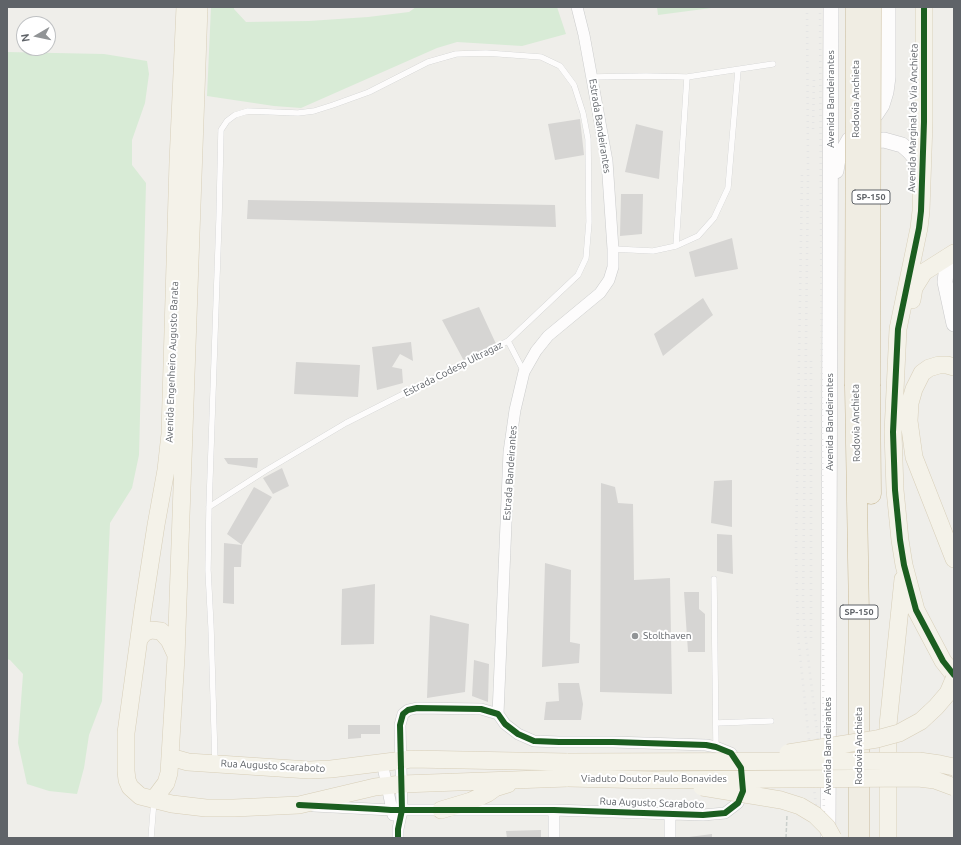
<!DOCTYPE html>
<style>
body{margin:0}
#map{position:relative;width:961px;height:845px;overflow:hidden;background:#efeeea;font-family:Ubuntu,sans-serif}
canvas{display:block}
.frame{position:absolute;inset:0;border:8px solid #5f6368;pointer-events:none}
.north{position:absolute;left:16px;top:16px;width:40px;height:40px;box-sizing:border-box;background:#fff;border:1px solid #bfc1c3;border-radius:50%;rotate:261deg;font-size:11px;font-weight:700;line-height:16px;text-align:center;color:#5f6368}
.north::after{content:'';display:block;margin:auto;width:14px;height:18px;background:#919496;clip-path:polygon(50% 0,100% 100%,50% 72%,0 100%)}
</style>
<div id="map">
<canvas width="961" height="845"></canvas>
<div class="frame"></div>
<div class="north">N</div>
</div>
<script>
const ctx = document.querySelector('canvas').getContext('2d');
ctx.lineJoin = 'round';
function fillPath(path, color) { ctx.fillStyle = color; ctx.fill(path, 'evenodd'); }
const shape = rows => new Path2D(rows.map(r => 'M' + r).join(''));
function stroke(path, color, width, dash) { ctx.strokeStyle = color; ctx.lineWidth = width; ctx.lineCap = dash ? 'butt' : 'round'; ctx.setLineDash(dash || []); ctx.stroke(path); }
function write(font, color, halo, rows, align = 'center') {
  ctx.font = font + ' Ubuntu,sans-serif'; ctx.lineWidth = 4; ctx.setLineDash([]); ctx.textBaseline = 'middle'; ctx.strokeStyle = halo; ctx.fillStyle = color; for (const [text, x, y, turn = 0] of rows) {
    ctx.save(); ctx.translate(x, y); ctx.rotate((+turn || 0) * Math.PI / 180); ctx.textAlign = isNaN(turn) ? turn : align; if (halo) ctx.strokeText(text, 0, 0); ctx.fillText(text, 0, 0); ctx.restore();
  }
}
fillPath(shape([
 [211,7,234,7,234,9,246,22,309,21,368,17,409,12,416,7,557,7,566,34,522,46,457,42,437,48,301,108,274,106,207,96],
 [657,7,719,7,658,15],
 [7,52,104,54,147,61,149,74,145,103,132,140,132,165,146,183,139,455,132,488,110,523,102,701,89,735,84,768,77,794,49,791,27,784,18,743,23,674,10,660,7,659]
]), '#d8ebd6');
fillPath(shape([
 [580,119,584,155,555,160,548,124],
 [636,124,663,131,659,179,625,172],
 [621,194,643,194,642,234,620,236],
 [248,200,555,205,556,227,247,219],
 [732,238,738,269,695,277,689,252],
 [703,298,713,315,663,356,654,334],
 [479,307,497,346,464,361,442,320],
 [411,342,413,361,400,354,392,367,402,369,403,383,377,390,372,347],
 [296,362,360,365,358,397,294,394],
 [224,458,258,458,257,468,228,464],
 [282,468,289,486,273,494,263,478],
 [732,480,732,527,711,523,714,481],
 [601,483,615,487,618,503,633,504,634,580,670,578,672,694,600,692],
 [254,487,272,497,242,545,241,567,234,567,234,604,223,603,224,543,242,545,227,534],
 [717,534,732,535,733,574,717,571],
 [545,563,571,570,570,642,580,644,579,663,542,667],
 [375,584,374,644,341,645,342,589],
 [684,592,699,592,699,609,705,614,705,652,688,652],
 [430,615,469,624,465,692,427,698],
 [474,660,489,664,488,702,472,696],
 [558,683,579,683,583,704,581,720,544,720,546,702,559,701],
 [348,725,380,725,380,734,361,734,361,738,348,739],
 [541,830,541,838,507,838,506,831],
 [712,834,712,838,689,838,689,837]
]), '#d6d5d3');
const service = shape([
 [592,77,646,76,687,77,773,64],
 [676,246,698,236,714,218,728,188,738,70],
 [613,249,653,251,676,246,687,77],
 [508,341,524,372],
 [209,507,265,471,346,423,508,341,578,275,586,258,589,222,588,139,583,113,574,85,560,66,541,57,486,53,456,54,428,62,369,92,333,105,314,111,298,113,248,111,235,115,227,121,221,130,219,219,209,507,208,570,211,627,215,763],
 [714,579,716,747],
 [716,723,771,721],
 [151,838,154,800]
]);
const minor = shape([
 [498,714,509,452,515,410,524,372,536,351,548,336,600,293,609,280,613,267,613,249,607,161,584,35,577,7],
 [382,762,393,815],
 [314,806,391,810,554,810,703,815,725,813,738,803,743,791,741,768,731,753,716,747,706,745,613,742,559,742,534,741,518,734,505,724,498,714,481,709,417,708,408,710,403,714,400,725,402,810,398,829,398,838],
 [670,814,670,838],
 [554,838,554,810]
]);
const secondary = shape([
 [861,146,873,141,884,140,902,145,909,151,916,159,922,175],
 [836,171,838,159,849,140,876,114,882,105,886,92,888,77,888,7],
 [948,256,945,282,954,324],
 [828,836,831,7]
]);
const primary = shape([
 [185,7,178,162,170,434,166,470,156,525,143,609,126,733,126,771,127,780,130,787,140,796,172,804,206,808,234,808,299,805,375,787,402,784,568,778],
 [924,7,924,122,921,211,919,228,898,329,893,432,895,490,900,540,904,565,916,610,943,661,954,675],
 [912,300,914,288,924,272,954,253],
 [954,367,947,365,939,365,929,368,922,373,914,389,910,403,909,421,914,457,954,559],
 [139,639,144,633,151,630,161,631,169,640,176,655],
 [170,757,188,762,309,770,331,769,411,759,568,762],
 [154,799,166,783,169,773,176,657,199,7],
 [441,810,471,801,488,793,495,788,508,784],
 [888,838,888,725,903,579]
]);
const motorway = shape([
 [855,386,859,614,859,838],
 [870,386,871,494]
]);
stroke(service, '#cbcccc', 6);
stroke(minor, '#cbcccc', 12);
stroke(secondary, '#cacacb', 16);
stroke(primary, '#d7ceb8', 18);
stroke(motorway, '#c8b996', 21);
stroke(shape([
 [786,838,787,815]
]), '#cacfcc', 1.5, [4, 2]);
stroke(service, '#fdfcfc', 5.5);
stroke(minor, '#fdfcfc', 11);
stroke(secondary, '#fdfcfc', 15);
stroke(primary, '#f4f2e9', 17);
stroke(motorway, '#f0ede3', 20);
stroke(shape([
 [807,7,808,173,803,600,804,623,818,740],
 [820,7,824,838],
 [813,129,814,77],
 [802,175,796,550,798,636,818,825],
 [811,361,811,639]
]), '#e4e4e4', 2.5, [1, 5]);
const primaryBridge = shape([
 [788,753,877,739,899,733,921,721,936,707,948,693,954,679],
 [568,762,919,761,940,764,954,767],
 [568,778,652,780,918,778,935,780,954,787],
 [702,787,781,800,800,806,815,815,827,827,833,838]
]);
const motorwayBridge = shape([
 [855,386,856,7],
 [870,386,871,7]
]);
stroke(primaryBridge, '#d7ceb8', 18, []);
stroke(motorwayBridge, '#c8b996', 21, []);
stroke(primaryBridge, '#f4f2e9', 17);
stroke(motorwayBridge, '#f0ede3', 20);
stroke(shape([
 [924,7,924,122,921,211,919,228,898,329,893,432,895,490,900,540,904,565,916,610,943,661,954,675],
 [299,805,377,809,391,810,554,810,703,815,725,813,738,803,743,791,741,768,731,753,716,747,706,745,613,742,559,742,534,741,518,734,505,724,498,714,481,709,417,708,408,710,403,714,400,725,402,810,398,829,398,838]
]), '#1b5e20', 6);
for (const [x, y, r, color] of [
 [635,636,4,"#919496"]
]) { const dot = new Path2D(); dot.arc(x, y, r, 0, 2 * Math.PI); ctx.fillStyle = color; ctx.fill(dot); stroke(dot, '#fff', 1.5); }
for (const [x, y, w] of [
 [871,197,38],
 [859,612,38]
]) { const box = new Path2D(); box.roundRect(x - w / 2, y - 7, w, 14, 3); ctx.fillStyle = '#fff'; ctx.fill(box); stroke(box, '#5f6368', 1); }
write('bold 9px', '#5f6368', null, [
 ["SP-150",871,197],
 ["SP-150",859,612]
]);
write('10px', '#5f6368', '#fff', [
 ["Avenida Bandeirantes",831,99,-90],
 ["Rodovia Anchieta",856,99,-90],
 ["Avenida Marginal da Via Anchieta",913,118,-89],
 ["Estrada Bandeirantes",600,126,81],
 ["Avenida Engenheiro Augusto Barata",172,362,-88],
 ["Estrada Codesp Ultragaz",453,369,-27],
 ["Avenida Bandeirantes",830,422,-90],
 ["Rodovia Anchieta",856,423,-91],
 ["Estrada Bandeirantes",510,473,-86],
 ["Avenida Bandeirantes",828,746,-90],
 ["Rodovia Anchieta",859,746,-90],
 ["Rua Augusto Scaraboto",273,766,3],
 ["Viaduto Doutor Paulo Bonavides",654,779],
 ["Rua Augusto Scaraboto",652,803,2]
]);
write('10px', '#5f6368', '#fff', [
 ["Stolthaven",643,636]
], 'left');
</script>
